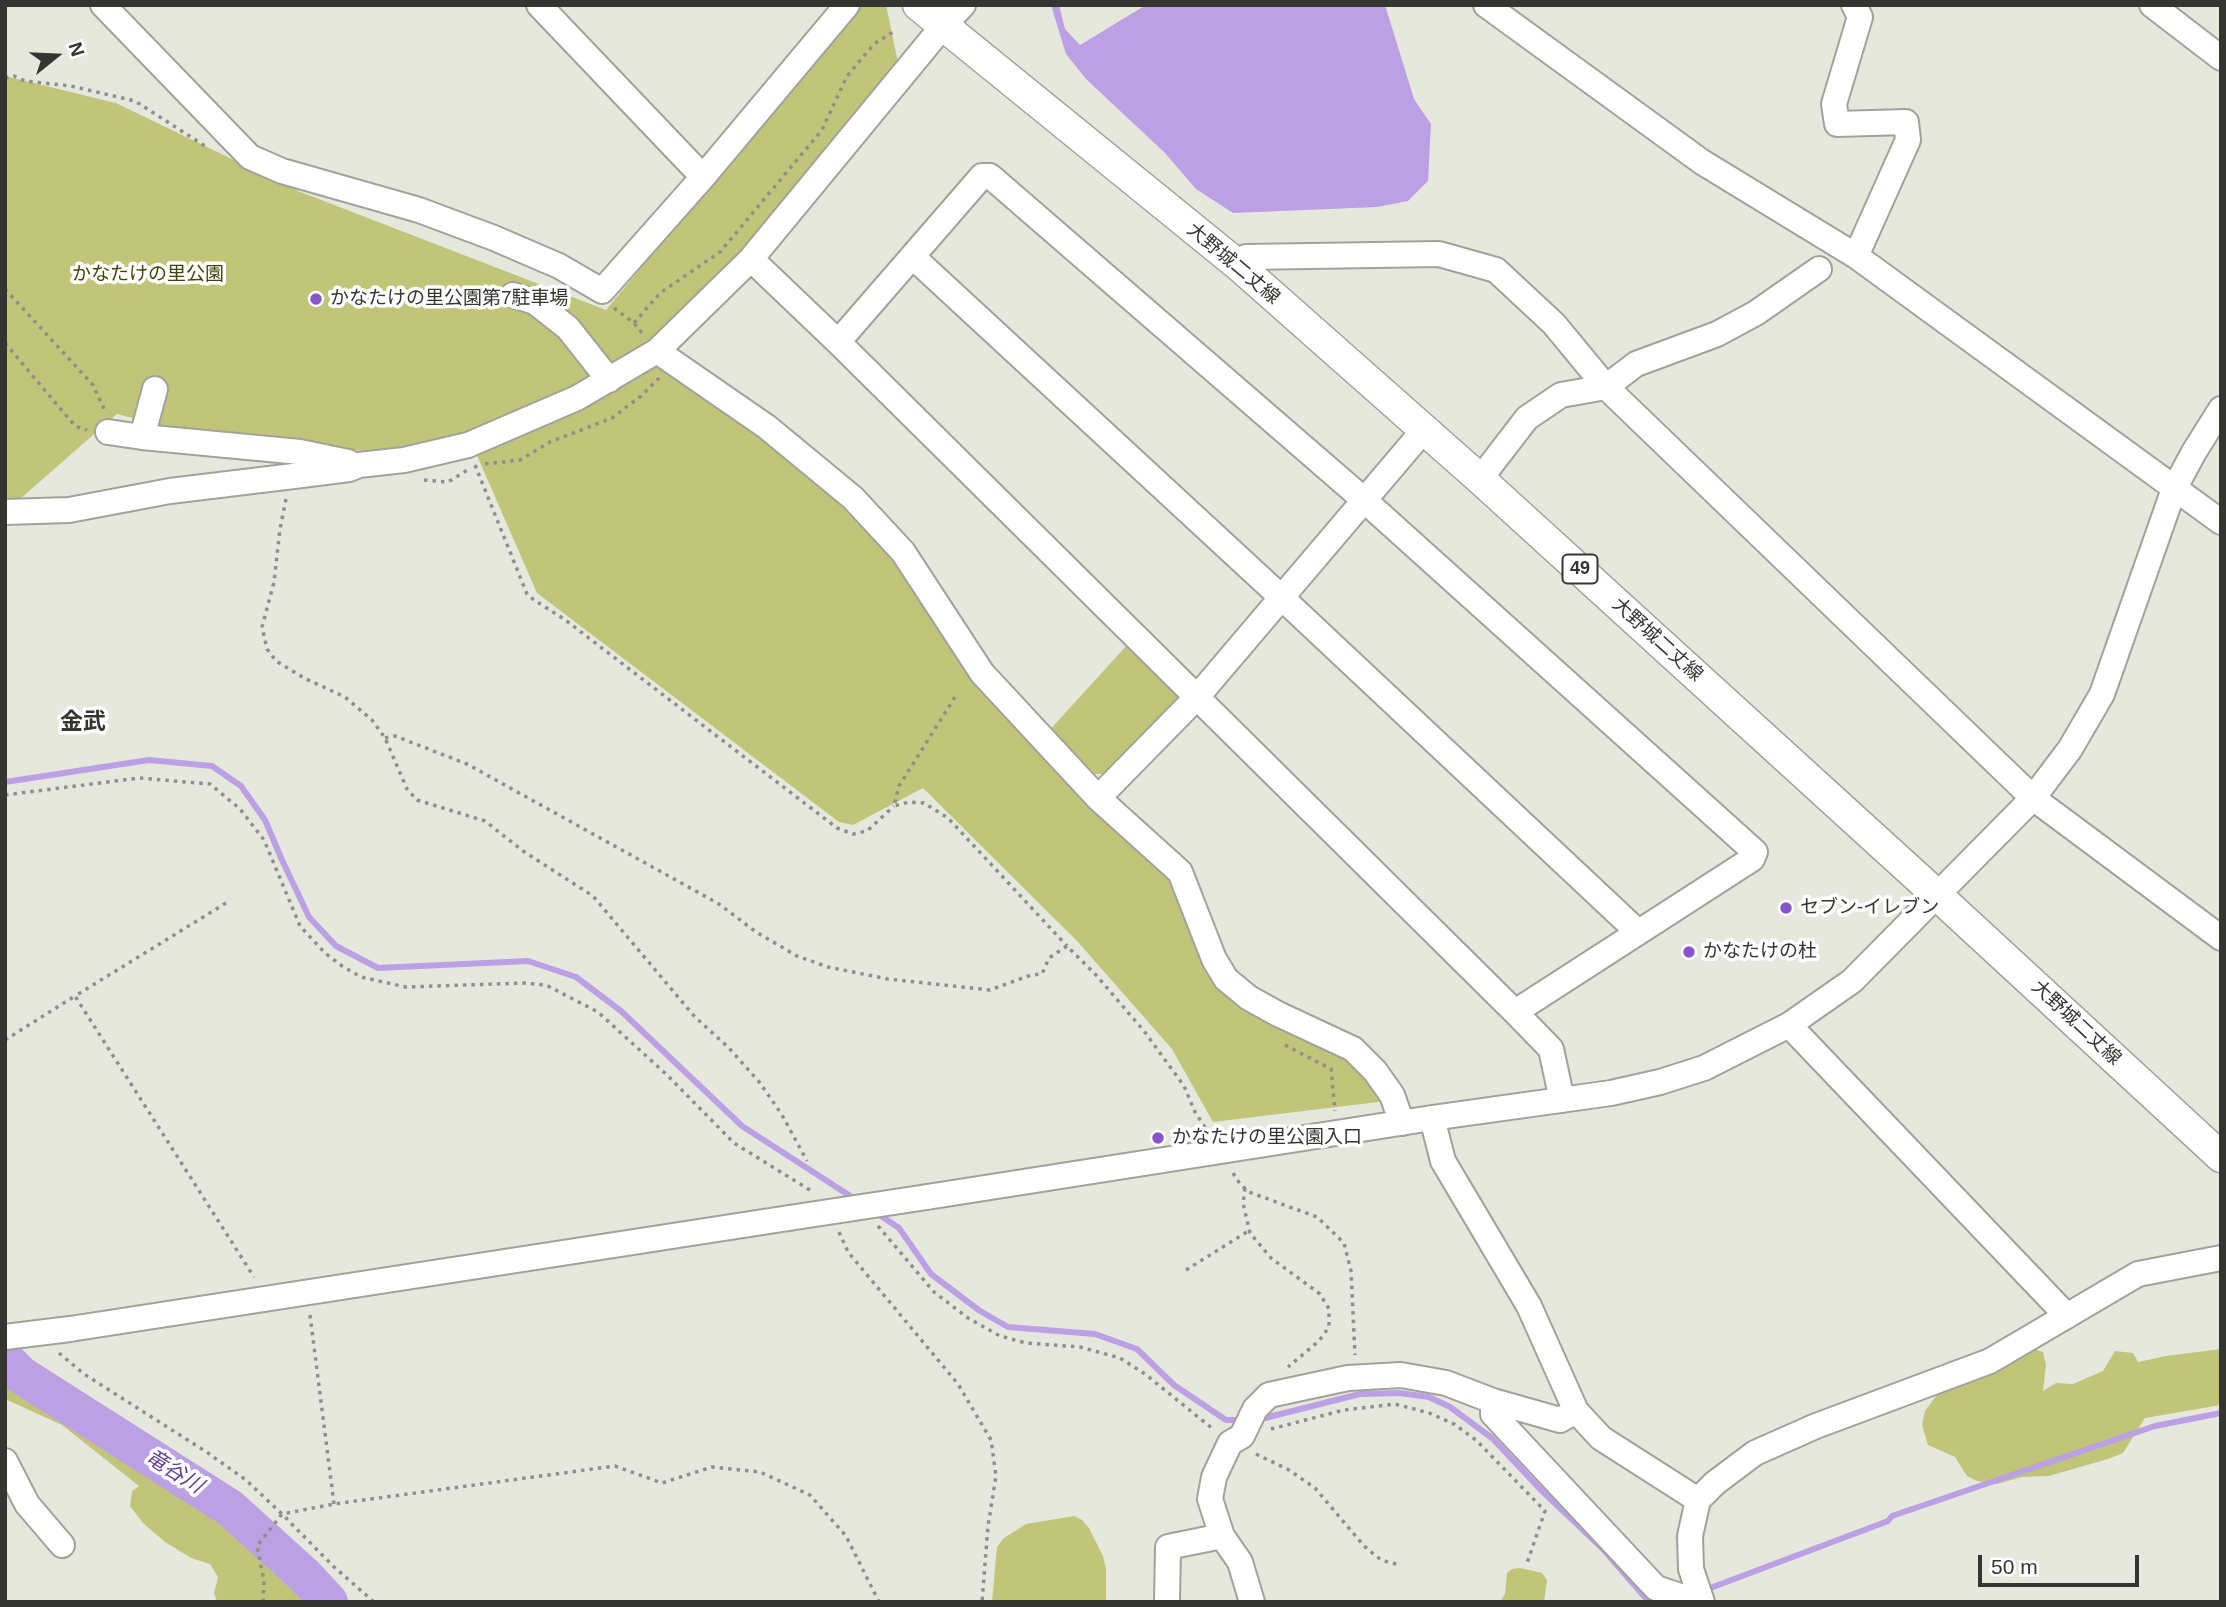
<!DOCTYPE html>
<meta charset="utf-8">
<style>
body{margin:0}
#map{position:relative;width:2226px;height:1607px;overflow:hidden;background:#e7e8dd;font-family:Arial,sans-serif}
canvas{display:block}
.frame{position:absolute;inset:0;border:7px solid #343430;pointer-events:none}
.north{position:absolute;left:21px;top:21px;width:70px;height:70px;-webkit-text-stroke:5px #fff;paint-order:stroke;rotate:72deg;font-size:19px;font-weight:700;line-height:28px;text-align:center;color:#343430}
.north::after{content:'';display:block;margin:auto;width:24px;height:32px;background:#343430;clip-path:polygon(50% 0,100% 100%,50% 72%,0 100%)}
.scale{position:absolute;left:1978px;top:1555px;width:161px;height:32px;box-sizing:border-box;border:4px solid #343430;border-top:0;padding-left:9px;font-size:21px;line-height:24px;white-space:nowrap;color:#343430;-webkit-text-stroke:5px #fff;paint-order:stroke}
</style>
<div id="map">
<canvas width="2226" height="1607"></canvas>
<div class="frame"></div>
<div class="north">N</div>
<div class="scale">50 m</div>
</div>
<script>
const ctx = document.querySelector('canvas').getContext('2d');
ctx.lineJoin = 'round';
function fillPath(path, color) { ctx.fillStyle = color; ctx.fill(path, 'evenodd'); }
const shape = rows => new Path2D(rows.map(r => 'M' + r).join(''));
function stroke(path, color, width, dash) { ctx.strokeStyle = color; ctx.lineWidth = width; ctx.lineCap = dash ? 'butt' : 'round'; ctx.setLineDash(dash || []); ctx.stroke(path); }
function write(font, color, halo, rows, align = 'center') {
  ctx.font = font + ' Arial,"Noto Sans JP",sans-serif'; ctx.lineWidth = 7; ctx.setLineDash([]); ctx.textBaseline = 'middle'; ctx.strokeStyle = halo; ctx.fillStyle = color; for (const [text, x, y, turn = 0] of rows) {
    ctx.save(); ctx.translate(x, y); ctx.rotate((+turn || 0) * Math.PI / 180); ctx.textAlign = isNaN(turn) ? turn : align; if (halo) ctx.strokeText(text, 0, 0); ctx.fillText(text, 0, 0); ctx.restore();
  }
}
fillPath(shape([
 [859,5,886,5,898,62,731,265,687,310,642,345,787,456,838,501,891,552,1173,876,1224,989,1294,1035,1349,1053,1385,1097,1378,1102,1213,1122,1172,1049,1078,942,923,788,853,825,839,822,537,593,468,435,382,453,187,432,117,414,20,499,5,500,5,76,116,103,298,191,606,310],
 [1128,644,1182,696,1105,774,1084,774,1046,734],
 [2031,1348,2043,1352,2046,1365,2043,1391,2056,1383,2073,1384,2103,1371,2115,1351,2133,1353,2138,1362,2166,1356,2221,1349,2221,1405,2145,1418,2123,1453,2108,1459,2049,1476,2022,1477,1997,1484,1977,1481,1967,1476,1955,1457,1928,1445,1922,1425,1925,1411,1937,1395,1985,1359],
 [5,1359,16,1360,132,1427,173,1453,234,1504,325,1589,336,1602,217,1602,214,1593,218,1577,210,1564,191,1558,165,1542,143,1523,130,1506,132,1491,139,1486,62,1425,5,1399],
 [1074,1516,1082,1520,1089,1528,1103,1556,1106,1569,1106,1602,992,1602,997,1547,1004,1538,1026,1524],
 [1520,1568,1542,1573,1547,1580,1544,1602,1500,1602,1505,1594,1507,1573,1512,1569]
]), '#c1c579');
fillPath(shape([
 [1051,5,1059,5,1065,29,1080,45,1146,5,1385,5,1414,99,1431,124,1428,181,1408,201,1377,207,1233,213,1196,189,1165,153,1086,79,1066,54]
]), '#bba0e4');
stroke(shape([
 [5,782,149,760,212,766,241,786,265,820,282,860,309,917,336,946,378,968,528,961,576,977,621,1011,742,1126,858,1201],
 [875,1212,899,1228,931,1274,980,1311,1008,1327,1095,1334,1137,1349,1174,1385,1226,1420,1243,1420],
 [1257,1420,1360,1394,1399,1393,1429,1397,1450,1407,1492,1438,1540,1489,1603,1549,1649,1602],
 [1713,1587,1888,1521,1892,1516,2155,1426,2221,1413]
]), '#bba0e4', 6);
stroke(shape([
 [5,1359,21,1375,230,1508,304,1575,329,1602]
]), '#bba0e4', 38);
const minor = shape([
 [103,5,250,157,282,171,419,210,494,238,559,266,602,291,703,177,847,5],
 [539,5,703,177],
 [1486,5,1702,162,1856,256],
 [1854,5,1860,17,1834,104,1837,124,1906,122,1908,140,1856,256,2221,522],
 [2152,5,2221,58],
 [913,257,1281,597,1638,932],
 [751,259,838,342,1515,1012,1752,859,1755,852,1363,499,990,176,982,176,838,342],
 [1238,265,1246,257,1439,254,1496,270,1554,324,1606,387,2033,798,2221,938],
 [513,295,535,302,568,328,609,380],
 [657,351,767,427,853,498,903,552,982,673,1098,798,1180,872,1214,959,1226,979,1249,998,1278,1014,1353,1049,1375,1071,1392,1095,1402,1123],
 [108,432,142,437,300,452,348,462],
 [142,437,155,389],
 [1480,479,1527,418,1561,395,1606,387,1636,364,1717,334,1756,313,1819,269],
 [5,512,69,510,170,491,302,475,349,469,359,465,404,460,468,445,577,398,657,351,751,259,943,26,963,5],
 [1098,798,1197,697,1423,431],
 [1515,1012,1551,1049,1562,1100],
 [1789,1025,2067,1316],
 [1432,1118,1443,1161,1529,1306,1576,1411,1601,1438,1698,1500],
 [927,1197,1432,1118,1611,1093,1660,1082,1704,1068,1789,1025,1852,981,2033,798,2070,749,2102,694,2174,489,2194,452,2221,409],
 [70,1329,789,1218],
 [1493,1401,1493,1414,1656,1588,1683,1597,1698,1591],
 [5,1461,27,1504,62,1545],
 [1167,1602,1168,1547,1222,1536],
 [1252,1602,1240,1562,1222,1536,1210,1499,1214,1477,1230,1443,1242,1436,1255,1409,1269,1395,1348,1378,1401,1375,1446,1383,1493,1401,1560,1420,1576,1411],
 [1702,1602,1691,1569,1690,1536,1698,1500,1715,1483,1755,1453,1816,1426,1990,1361,2138,1274,2221,1258]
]);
const major = shape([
 [918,5,1238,265,1480,479,1937,895,2221,1157]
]);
stroke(minor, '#a2a299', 28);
stroke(major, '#a2a299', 33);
stroke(shape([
 [5,78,14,76,25,81,71,86,135,101,205,146],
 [5,289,93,385,105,411],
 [614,308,634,323,642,333],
 [634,323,660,293,720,252,822,130,847,76,874,44,893,32],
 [5,343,75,426,87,430],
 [485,464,520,460,550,442,612,418,641,396,659,378],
 [475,465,527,594,534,600,564,619,837,828,853,834,867,831,894,806],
 [424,480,448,482,469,469],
 [286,499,280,529,274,582,262,627,267,649,276,661,304,678,345,697,372,720,385,738,407,789,417,800,485,821,523,851,593,896,695,1017,729,1048,760,1083,782,1115,807,1161],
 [955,697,899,786,894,806,909,802,924,803,948,818,1067,946],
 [385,738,395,736,467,764,719,904,756,932,797,956,828,967,888,979,990,990,1031,975,1042,974,1049,958,1067,946,1096,975,1144,1031,1184,1086,1195,1112,1208,1132],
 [5,795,139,778,210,784,240,809,264,840,300,926,325,953,342,966,361,977,406,987,524,983,546,985,598,1012,667,1075,734,1143,813,1192],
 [226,903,75,996,254,1277],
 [5,1040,75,996],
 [1285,1045,1331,1069,1335,1111],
 [1233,1173,1240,1184,1249,1192,1317,1217,1344,1243,1351,1271,1355,1355],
 [1245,1188,1243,1203,1250,1233,1271,1258,1320,1294,1329,1309,1329,1327,1319,1341,1288,1367],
 [878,1226,934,1292,968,1318,1000,1336,1026,1343,1080,1347,1120,1358,1145,1374,1213,1429],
 [839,1232,848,1252,958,1384,991,1440,996,1476,988,1526,982,1602],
 [1186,1270,1250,1230],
 [310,1315,334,1504],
 [59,1353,84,1374,205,1451,246,1480,282,1514,334,1504,615,1466,662,1483,712,1467,760,1472,810,1495,846,1536,879,1602],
 [1271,1429,1344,1410,1395,1404,1429,1413,1454,1424,1476,1440,1545,1511,1526,1566],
 [1256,1454,1289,1470,1315,1488,1364,1546,1381,1560,1400,1565],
 [263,1602,264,1581,257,1546,282,1514,333,1566,374,1602]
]), '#8e8f87', 3.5, [3.5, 5]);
stroke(minor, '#fff', 24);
stroke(major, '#fff', 30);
const minorBridge = shape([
 [789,1218,927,1197],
 [5,1337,70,1329]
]);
stroke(minorBridge, '#a2a299', 28, []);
stroke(minorBridge, '#fff', 24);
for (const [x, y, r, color] of [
 [316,299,7,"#8953ca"],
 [1786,908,7,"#8953ca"],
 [1689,952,7,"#8953ca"],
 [1158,1138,7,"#8953ca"]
]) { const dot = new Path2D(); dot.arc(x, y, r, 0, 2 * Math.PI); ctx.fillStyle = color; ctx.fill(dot); stroke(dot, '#fff', 2.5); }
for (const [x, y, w] of [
 [1580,569,35]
]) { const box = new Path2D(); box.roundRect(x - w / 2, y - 14.5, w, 29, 5); ctx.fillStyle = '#fff'; ctx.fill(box); stroke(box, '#343430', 2); }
write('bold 18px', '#343430', null, [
 ["49",1580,569]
]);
write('19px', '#343430', '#fff', [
 ["大野城二丈線",1233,264,40],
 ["大野城二丈線",1657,640,42],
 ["大野城二丈線",2076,1023,43]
]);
write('19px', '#434407', '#fff', [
 ["かなたけの里公園",148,275]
]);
write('19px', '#343430', '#fff', [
 ["かなたけの里公園第7駐車場",330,299],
 ["セブン-イレブン",1800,908],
 ["かなたけの杜",1703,952],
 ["かなたけの里公園入口",1172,1138]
], 'left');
write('italic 21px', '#633f8f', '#fff', [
 ["竜谷川",174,1472,32]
]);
write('bold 23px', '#343430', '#fff', [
 ["金武",83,723]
]);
</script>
